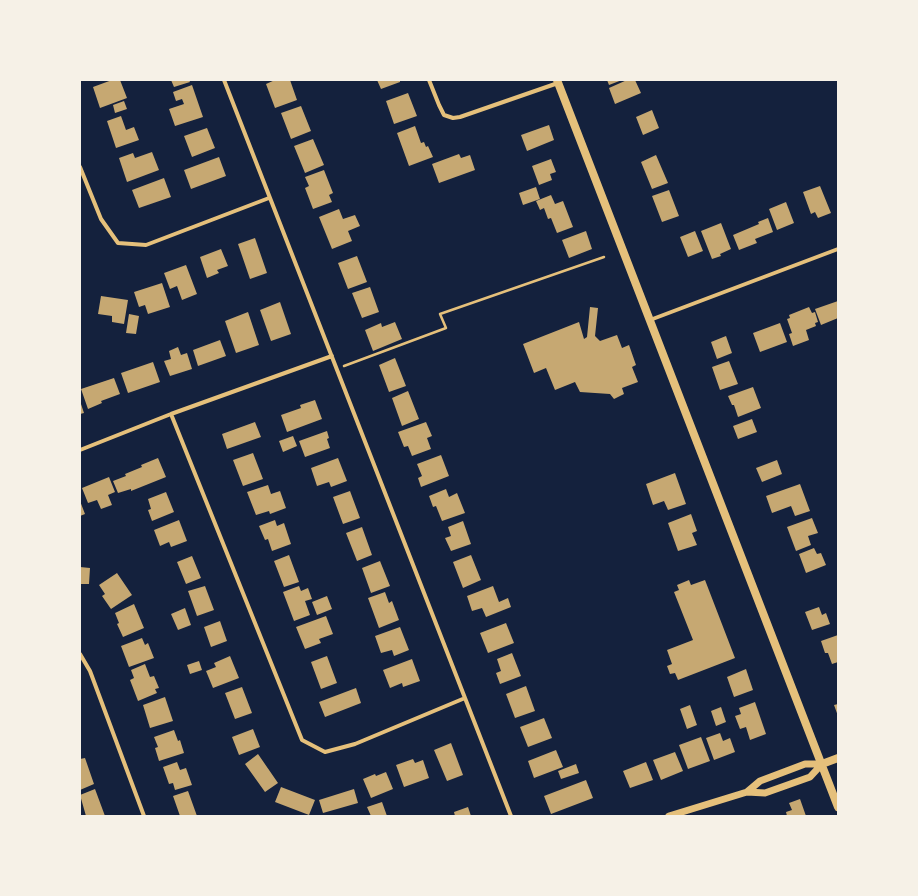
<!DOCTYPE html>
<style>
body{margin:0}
#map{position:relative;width:918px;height:896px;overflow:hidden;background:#14213d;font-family:"IBM Plex Sans",sans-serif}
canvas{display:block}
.frame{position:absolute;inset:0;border:81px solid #f6f1e7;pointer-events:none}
</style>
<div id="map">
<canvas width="918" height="896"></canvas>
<div class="frame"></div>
</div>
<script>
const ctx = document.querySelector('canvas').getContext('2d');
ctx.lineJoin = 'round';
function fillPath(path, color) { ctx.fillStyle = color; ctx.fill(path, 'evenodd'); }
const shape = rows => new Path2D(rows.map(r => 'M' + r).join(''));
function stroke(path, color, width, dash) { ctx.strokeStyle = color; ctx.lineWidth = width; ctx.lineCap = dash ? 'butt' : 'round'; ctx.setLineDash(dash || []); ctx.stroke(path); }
fillPath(shape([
 [112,80,120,80,127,98,100,108,93,87],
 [171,80,189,80,190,82,174,87],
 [275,80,290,80,297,100,275,108,266,84],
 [377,80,400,80,400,82,381,89],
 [607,80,622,80,609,85],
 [627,80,635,80,641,93,615,104,609,88],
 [192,85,203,117,175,126,169,109,184,104,182,99,176,101,173,92],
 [408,93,417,116,394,124,386,101],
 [124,101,127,109,115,113,113,105],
 [301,106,311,131,291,139,281,113],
 [652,110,659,128,643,135,636,117],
 [121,116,126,130,134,127,139,140,116,148,107,121],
 [549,125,554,140,527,151,521,135],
 [415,126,421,143,424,142,426,147,428,146,433,157,409,166,397,133],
 [207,128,215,148,192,157,184,136],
 [313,139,324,165,305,173,294,146],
 [152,152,159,170,127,182,119,158,133,153,135,158],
 [459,154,461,158,470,155,475,170,439,183,432,164],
 [656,155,668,183,652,189,641,162],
 [219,157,226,176,191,189,184,170],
 [551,159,556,172,550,174,552,180,539,185,532,166],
 [324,170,333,193,329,195,332,202,313,209,305,188,309,186,305,177],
 [164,178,171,197,139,208,132,190],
 [820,186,831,213,818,218,815,212,811,214,803,192],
 [536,187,540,199,523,205,519,193],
 [669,190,679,216,662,222,652,196],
 [551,195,555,204,563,201,573,227,557,233,551,218,548,219,544,208,540,210,536,201],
 [786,202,794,223,777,230,769,209],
 [339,209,343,219,355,215,360,226,348,231,352,241,332,249,319,217],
 [768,218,773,232,755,239,757,243,739,250,733,235,759,224,758,222],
 [721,223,731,249,720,254,721,256,712,259,701,231],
 [586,231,592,249,569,258,562,240],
 [695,231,703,251,688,257,680,237],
 [255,238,267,273,250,279,238,244],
 [221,249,228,266,217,270,219,273,207,278,200,257],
 [357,256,367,282,348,289,338,263],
 [186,265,197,294,182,300,177,286,170,289,164,273],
 [162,283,170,307,148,314,145,305,139,307,134,292],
 [370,287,379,312,362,318,352,293],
 [101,296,128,300,124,324,112,322,112,316,98,314],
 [838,301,838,318,821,325,815,309],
 [280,302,291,334,271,341,260,310],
 [590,307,598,308,595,336,600,341,617,335,622,348,629,345,636,365,632,367,638,382,622,388,624,394,614,399,610,394,580,392,575,382,555,390,546,368,534,373,523,344,579,322,584,339,587,337],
 [809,307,812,313,815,312,818,322,815,323,816,326,806,330,809,340,793,346,789,334,792,333,787,319,790,318,789,315],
 [248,312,259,345,236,353,225,321],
 [129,314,139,316,136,334,126,333],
 [395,322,402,339,373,351,365,330,381,323,382,327],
 [780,323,787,342,760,352,753,333],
 [726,336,732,353,717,359,711,342],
 [220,340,226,356,198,366,193,350],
 [178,347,181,355,187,353,192,369,170,376,164,361,171,359,169,351],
 [395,358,406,386,389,392,379,365],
 [729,361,738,384,720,390,712,367],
 [153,362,160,382,128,393,121,373],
 [114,378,120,394,101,401,102,403,88,409,81,389],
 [753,387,761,408,738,417,734,405,732,405,728,396],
 [408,391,419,419,402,426,392,398],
 [315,400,322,419,287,432,281,415,301,408,300,405],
 [80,401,84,413,80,414],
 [752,419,757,432,738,439,733,426],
 [255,422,261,437,227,449,222,434],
 [426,422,432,436,427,438,431,449,412,456,408,446,404,447,398,432],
 [327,431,329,438,327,439,330,448,305,457,299,441],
 [293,436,297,446,283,452,279,441],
 [253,453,263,479,243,486,233,460],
 [441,455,449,476,421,487,418,478,422,476,417,464],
 [158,458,166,477,131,491,131,489,118,493,113,481,126,476,125,474,142,467,141,465],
 [338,458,347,481,331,487,329,482,317,486,311,468],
 [777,460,782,474,762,482,756,468],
 [675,473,686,504,668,510,664,501,653,505,646,484],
 [109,477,115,492,108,495,112,505,101,509,97,500,88,503,82,488],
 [800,484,810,511,795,516,791,506,772,513,766,496],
 [268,485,271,494,280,491,286,508,270,514,269,511,256,515,247,492],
 [446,489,449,497,457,493,465,513,442,521,436,506,433,507,429,496],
 [350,491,360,518,343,524,333,497],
 [166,492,174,512,152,521,148,510,151,509,148,499],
 [80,501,85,514,80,516],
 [691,514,697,531,692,533,697,545,678,551,668,523],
 [812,518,818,533,808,536,811,545,796,551,787,527],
 [179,520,187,541,171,547,169,542,160,546,154,530],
 [275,520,277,526,284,523,291,544,272,551,268,539,265,540,259,526],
 [463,521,471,544,451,551,445,538,451,536,448,527],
 [362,527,372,555,357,561,346,533],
 [814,548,817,554,821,553,826,565,806,573,799,554],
 [289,555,299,582,284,587,274,561],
 [471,555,481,580,463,588,453,562],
 [192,556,201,578,186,584,177,562],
 [380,561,390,586,371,593,362,568],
 [80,567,90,568,89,584,80,584],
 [117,573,132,595,111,609,102,596,105,594,99,585],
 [689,580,691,585,705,580,735,658,678,680,675,673,670,674,667,666,672,664,667,650,693,640,674,592,679,590,677,585],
 [205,586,214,610,197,616,188,591],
 [299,586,301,591,308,588,312,599,305,601,310,615,294,621,283,592],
 [493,586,499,602,508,598,511,607,486,617,482,608,472,611,467,596],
 [385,592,389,603,392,601,399,620,379,628,368,598],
 [327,596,332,609,317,615,312,602],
 [134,604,144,628,123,637,117,624,119,623,115,613],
 [819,607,822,615,826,613,830,624,812,630,805,612],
 [185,608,191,625,178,630,171,614],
 [326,616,333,634,319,639,321,643,305,649,296,627],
 [220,621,227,641,211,647,204,627],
 [506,623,514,643,488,653,480,633],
 [400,627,409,650,394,656,392,650,381,653,375,636],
 [838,635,838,662,832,664,828,653,825,653,821,641],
 [142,638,145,645,148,643,154,658,129,667,121,646],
 [512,653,521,676,500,684,496,673,501,671,497,659],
 [230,656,239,678,213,688,206,671,216,667,214,663],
 [327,656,337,683,321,689,311,662],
 [412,659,420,681,403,687,402,683,390,688,383,670],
 [199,661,202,670,190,674,187,665],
 [145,664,150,677,154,676,159,688,155,689,157,693,138,701,130,680,134,678,131,670],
 [746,669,753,690,734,697,727,677],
 [526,686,535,711,515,718,506,694],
 [242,687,252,713,235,719,225,693],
 [356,688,361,703,325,717,319,702],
 [165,697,173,721,150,728,143,705],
 [755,702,766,734,750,740,746,727,740,729,735,716,741,714,739,708],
 [838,704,838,716,834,705],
 [690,705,697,725,687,729,680,709],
 [721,707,726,722,716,726,711,711],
 [544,718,552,738,528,747,520,727],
 [253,729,260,747,239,755,232,737],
 [174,730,178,741,180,740,184,753,159,761,155,748,158,747,154,737],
 [720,733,723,741,730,738,735,752,714,760,706,738],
 [701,737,710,761,688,769,679,745],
 [451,743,463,775,447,781,434,750],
 [556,750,563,767,534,778,528,761],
 [675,752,683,771,661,780,653,760],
 [258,754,278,783,265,792,245,764],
 [85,758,94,784,80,790,80,759],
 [413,759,415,763,423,760,429,778,404,787,396,765],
 [177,762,180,770,186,768,192,785,175,790,173,783,169,784,163,767],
 [646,762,653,780,630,788,623,771],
 [576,764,579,773,561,779,558,771],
 [386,772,393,789,371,798,363,779,375,774,376,776],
 [586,780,593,798,551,814,544,796],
 [281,787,315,800,309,815,275,802],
 [95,789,105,816,86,816,80,795],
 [354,789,358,803,323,813,319,800],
 [188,791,197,816,180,816,173,796],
 [800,799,806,816,787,816,786,812,792,810,789,803],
 [382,802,387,816,371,816,367,807],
 [468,807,471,816,455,816,454,812]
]), '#c6a872');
stroke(shape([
 [344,366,446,328,440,314,604,257]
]), '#e5c07b', 2.5);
stroke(shape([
 [224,80,511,816],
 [429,80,439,105,444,115,453,118,460,117,558,83],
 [80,167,101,219,118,243,146,245,269,198],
 [650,320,838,249],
 [171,414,302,740,325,752,355,744,465,698],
 [80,450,171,414,332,356],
 [80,654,90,671,144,816]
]), '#e5c07b', 4);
stroke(shape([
 [747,792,760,781,805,764,822,764],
 [669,816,747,792,765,793,810,777,822,764]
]), '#e5c07b', 7);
stroke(shape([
 [557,80,838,807],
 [822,764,838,758]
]), '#e5c07b', 8);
</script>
